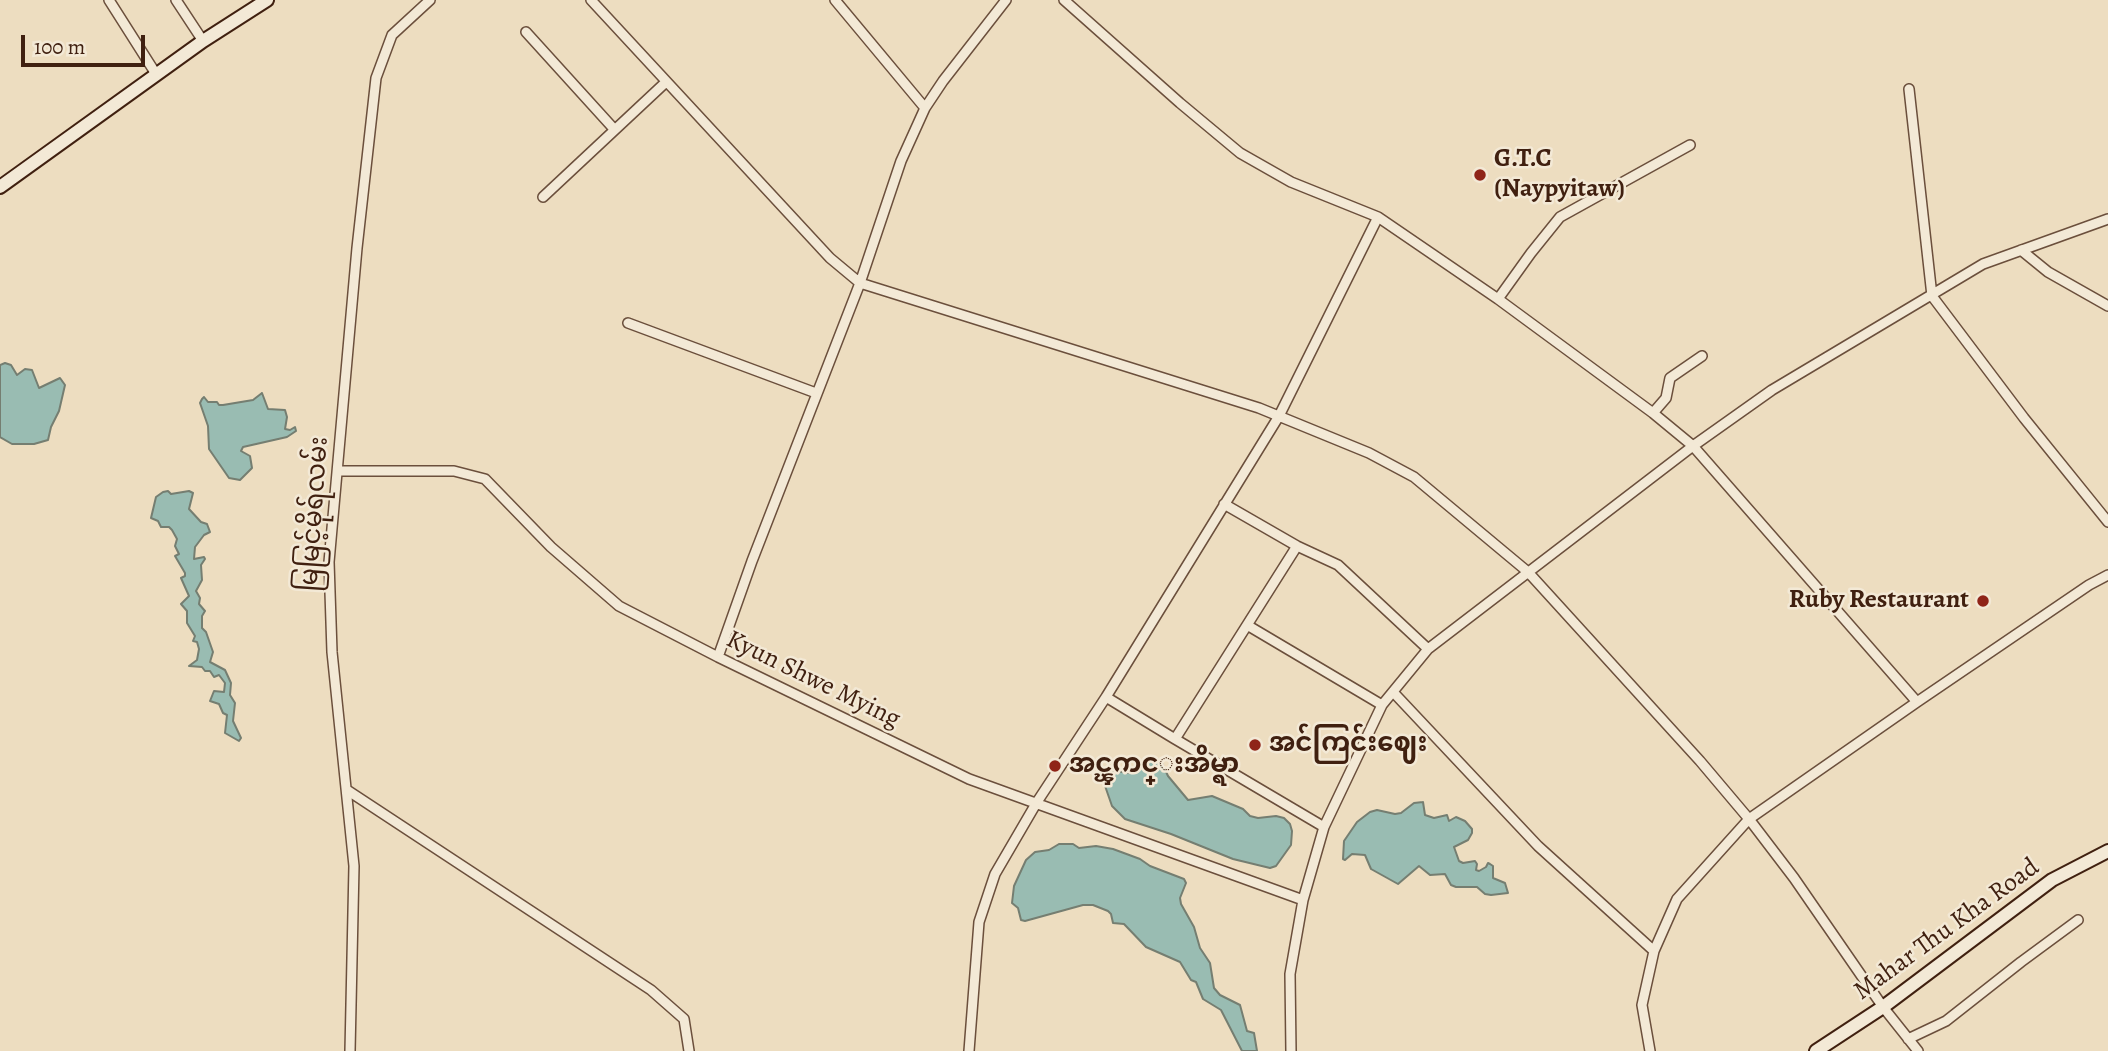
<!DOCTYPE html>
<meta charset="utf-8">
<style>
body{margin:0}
#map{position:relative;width:2108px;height:1051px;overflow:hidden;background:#edddc0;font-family:Alegreya,serif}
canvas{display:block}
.scale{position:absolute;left:21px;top:35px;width:124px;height:32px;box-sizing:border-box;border:4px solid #402010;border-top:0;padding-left:9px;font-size:21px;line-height:24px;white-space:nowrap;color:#402010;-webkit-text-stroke:5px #f3e9d6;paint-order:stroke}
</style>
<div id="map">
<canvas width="2108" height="1051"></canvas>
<div class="scale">100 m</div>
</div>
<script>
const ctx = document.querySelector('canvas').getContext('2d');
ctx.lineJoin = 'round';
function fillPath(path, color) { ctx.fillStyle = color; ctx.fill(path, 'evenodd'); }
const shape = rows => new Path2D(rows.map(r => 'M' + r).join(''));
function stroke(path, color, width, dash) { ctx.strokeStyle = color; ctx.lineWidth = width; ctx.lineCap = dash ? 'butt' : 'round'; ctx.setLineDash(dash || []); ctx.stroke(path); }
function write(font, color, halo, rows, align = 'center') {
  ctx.font = font + ' Alegreya,"Noto Sans Myanmar",serif'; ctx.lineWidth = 5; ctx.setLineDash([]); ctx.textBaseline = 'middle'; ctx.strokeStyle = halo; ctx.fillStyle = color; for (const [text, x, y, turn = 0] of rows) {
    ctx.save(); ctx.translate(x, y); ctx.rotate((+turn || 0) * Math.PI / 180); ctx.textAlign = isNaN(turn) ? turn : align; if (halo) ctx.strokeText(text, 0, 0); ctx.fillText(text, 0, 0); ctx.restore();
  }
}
const water = shape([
 [5,363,11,365,17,375,25,369,32,370,39,388,60,378,65,385,59,411,51,427,48,440,34,444,12,444,0,437,0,365,5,363],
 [262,393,268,409,285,410,287,417,285,429,290,430,295,427,296,431,287,437,243,447,241,451,250,456,252,468,240,480,229,478,209,449,208,426,200,403,202,399,204,397,208,402,217,402,219,405,223,405,253,400,262,393],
 [168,491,171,494,189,491,193,493,189,509,201,522,207,524,210,532,204,535,195,547,194,559,204,557,205,559,201,565,202,580,196,591,200,598,199,604,205,611,202,616,202,628,206,632,213,652,210,662,225,670,231,683,230,695,235,703,233,721,241,738,239,741,225,733,227,715,223,713,219,704,210,701,214,691,224,692,225,683,219,675,214,677,210,671,205,671,202,667,189,666,197,660,199,649,197,642,193,641,195,636,187,623,187,611,181,604,189,596,181,578,185,576,185,573,175,556,179,554,175,546,177,539,172,530,169,527,161,527,158,521,151,518,156,497,163,492,168,491],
 [1148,760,1162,763,1168,776,1188,800,1212,796,1243,809,1250,816,1258,818,1276,816,1284,818,1290,824,1292,831,1291,845,1276,866,1270,868,1233,859,1171,834,1125,819,1112,806,1104,783,1109,774,1116,771,1129,773,1140,762,1148,760],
 [1423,802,1425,815,1434,818,1447,815,1449,821,1456,817,1465,821,1472,829,1472,833,1468,840,1454,847,1459,861,1463,863,1475,861,1477,864,1476,870,1479,871,1486,867,1488,863,1490,864,1493,866,1493,878,1505,883,1508,893,1491,895,1485,894,1477,887,1456,887,1451,885,1445,874,1430,875,1419,866,1398,884,1371,869,1365,855,1352,854,1345,860,1343,859,1344,841,1357,822,1370,812,1377,810,1395,814,1401,813,1414,803,1423,802],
 [1059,844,1073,844,1079,848,1096,846,1113,849,1140,859,1150,866,1184,879,1186,883,1180,898,1181,904,1194,927,1200,948,1210,963,1214,988,1220,995,1240,1005,1247,1031,1254,1033,1257,1051,1242,1051,1221,1010,1203,999,1196,982,1191,980,1180,962,1146,947,1124,924,1113,923,1111,914,1108,911,1093,905,1083,905,1025,921,1021,920,1018,908,1012,903,1014,886,1026,860,1035,852,1049,850,1059,844]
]);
fillPath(water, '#99bcb2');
stroke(water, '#757e71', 2);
const street = shape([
 [109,0,156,74],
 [176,0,203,41],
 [591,0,830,258,860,283,1259,408,1369,453,1414,477,1528,572,1700,761,1749,819,1794,878,1883,1007,1918,1051],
 [835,0,925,108],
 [1064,0,1180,103,1240,153,1291,182,1378,217,1498,299,1653,413,1693,446,1917,702],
 [526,32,614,129],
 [1909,89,1932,296,2024,418,2108,522],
 [543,197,666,82],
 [2021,250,2048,272,2108,306],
 [1498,299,1531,253,1560,217,1690,145],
 [628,323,816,393],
 [1653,413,1666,398,1670,378,1702,356],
 [339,471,454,471,485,479,551,547,619,606,718,657,969,779,1303,900],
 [1224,504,1297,546,1338,565,1428,649],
 [1247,625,1382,705],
 [718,657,752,561,860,283,901,161,925,108,943,81,1006,0],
 [1394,693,1538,846,1654,951],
 [1106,697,1175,739,1297,546],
 [1175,739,1324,827],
 [347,790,651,990,684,1019,689,1051],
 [1908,1039,1946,1021,2021,962,2078,920],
 [350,1051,354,866,332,652,329,562,357,248,376,78,392,35,430,0],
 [969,1051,979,922,995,874,1037,802,1106,697,1279,416,1378,217],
 [1291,1051,1290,974,1303,900,1324,827,1382,705,1428,649,1693,446,1772,390,1983,264,2108,219],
 [1650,1051,1642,1005,1654,951,1677,899,1749,819,1917,702,2089,585,2108,575]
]);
const secondary = shape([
 [0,187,203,41,267,0],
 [1816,1051,1883,1007,2052,880,2108,851]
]);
stroke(street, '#6b4f3c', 12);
stroke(secondary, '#402010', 16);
stroke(street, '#f3e9d6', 9);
stroke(secondary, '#f3e9d6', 12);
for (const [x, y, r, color] of [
 [1480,175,7,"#8f2418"],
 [1983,601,7,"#8f2418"],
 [1255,745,7,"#8f2418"],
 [1055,766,7,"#8f2418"]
]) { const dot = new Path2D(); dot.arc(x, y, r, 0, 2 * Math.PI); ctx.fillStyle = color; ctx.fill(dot); stroke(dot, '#f3e9d6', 2.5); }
write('bold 26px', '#402010', '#f3e9d6', [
 ["G.T.C",1494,160],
 ["(Naypyitaw)",1494,190],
 ["Ruby Restaurant",1969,601,"right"],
 ["အင်ကြင်းဈေး",1269,745],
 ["အင္ၾကင္းအိမ္ရာ",1069,766]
], 'left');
write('26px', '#402010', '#f3e9d6', [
 ["မြမြင့်မိုရ်လမ်း",315,514,-86],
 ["Kyun Shwe Mying",813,680,26],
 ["Mahar Thu Kha Road",1947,930,-36]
]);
</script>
